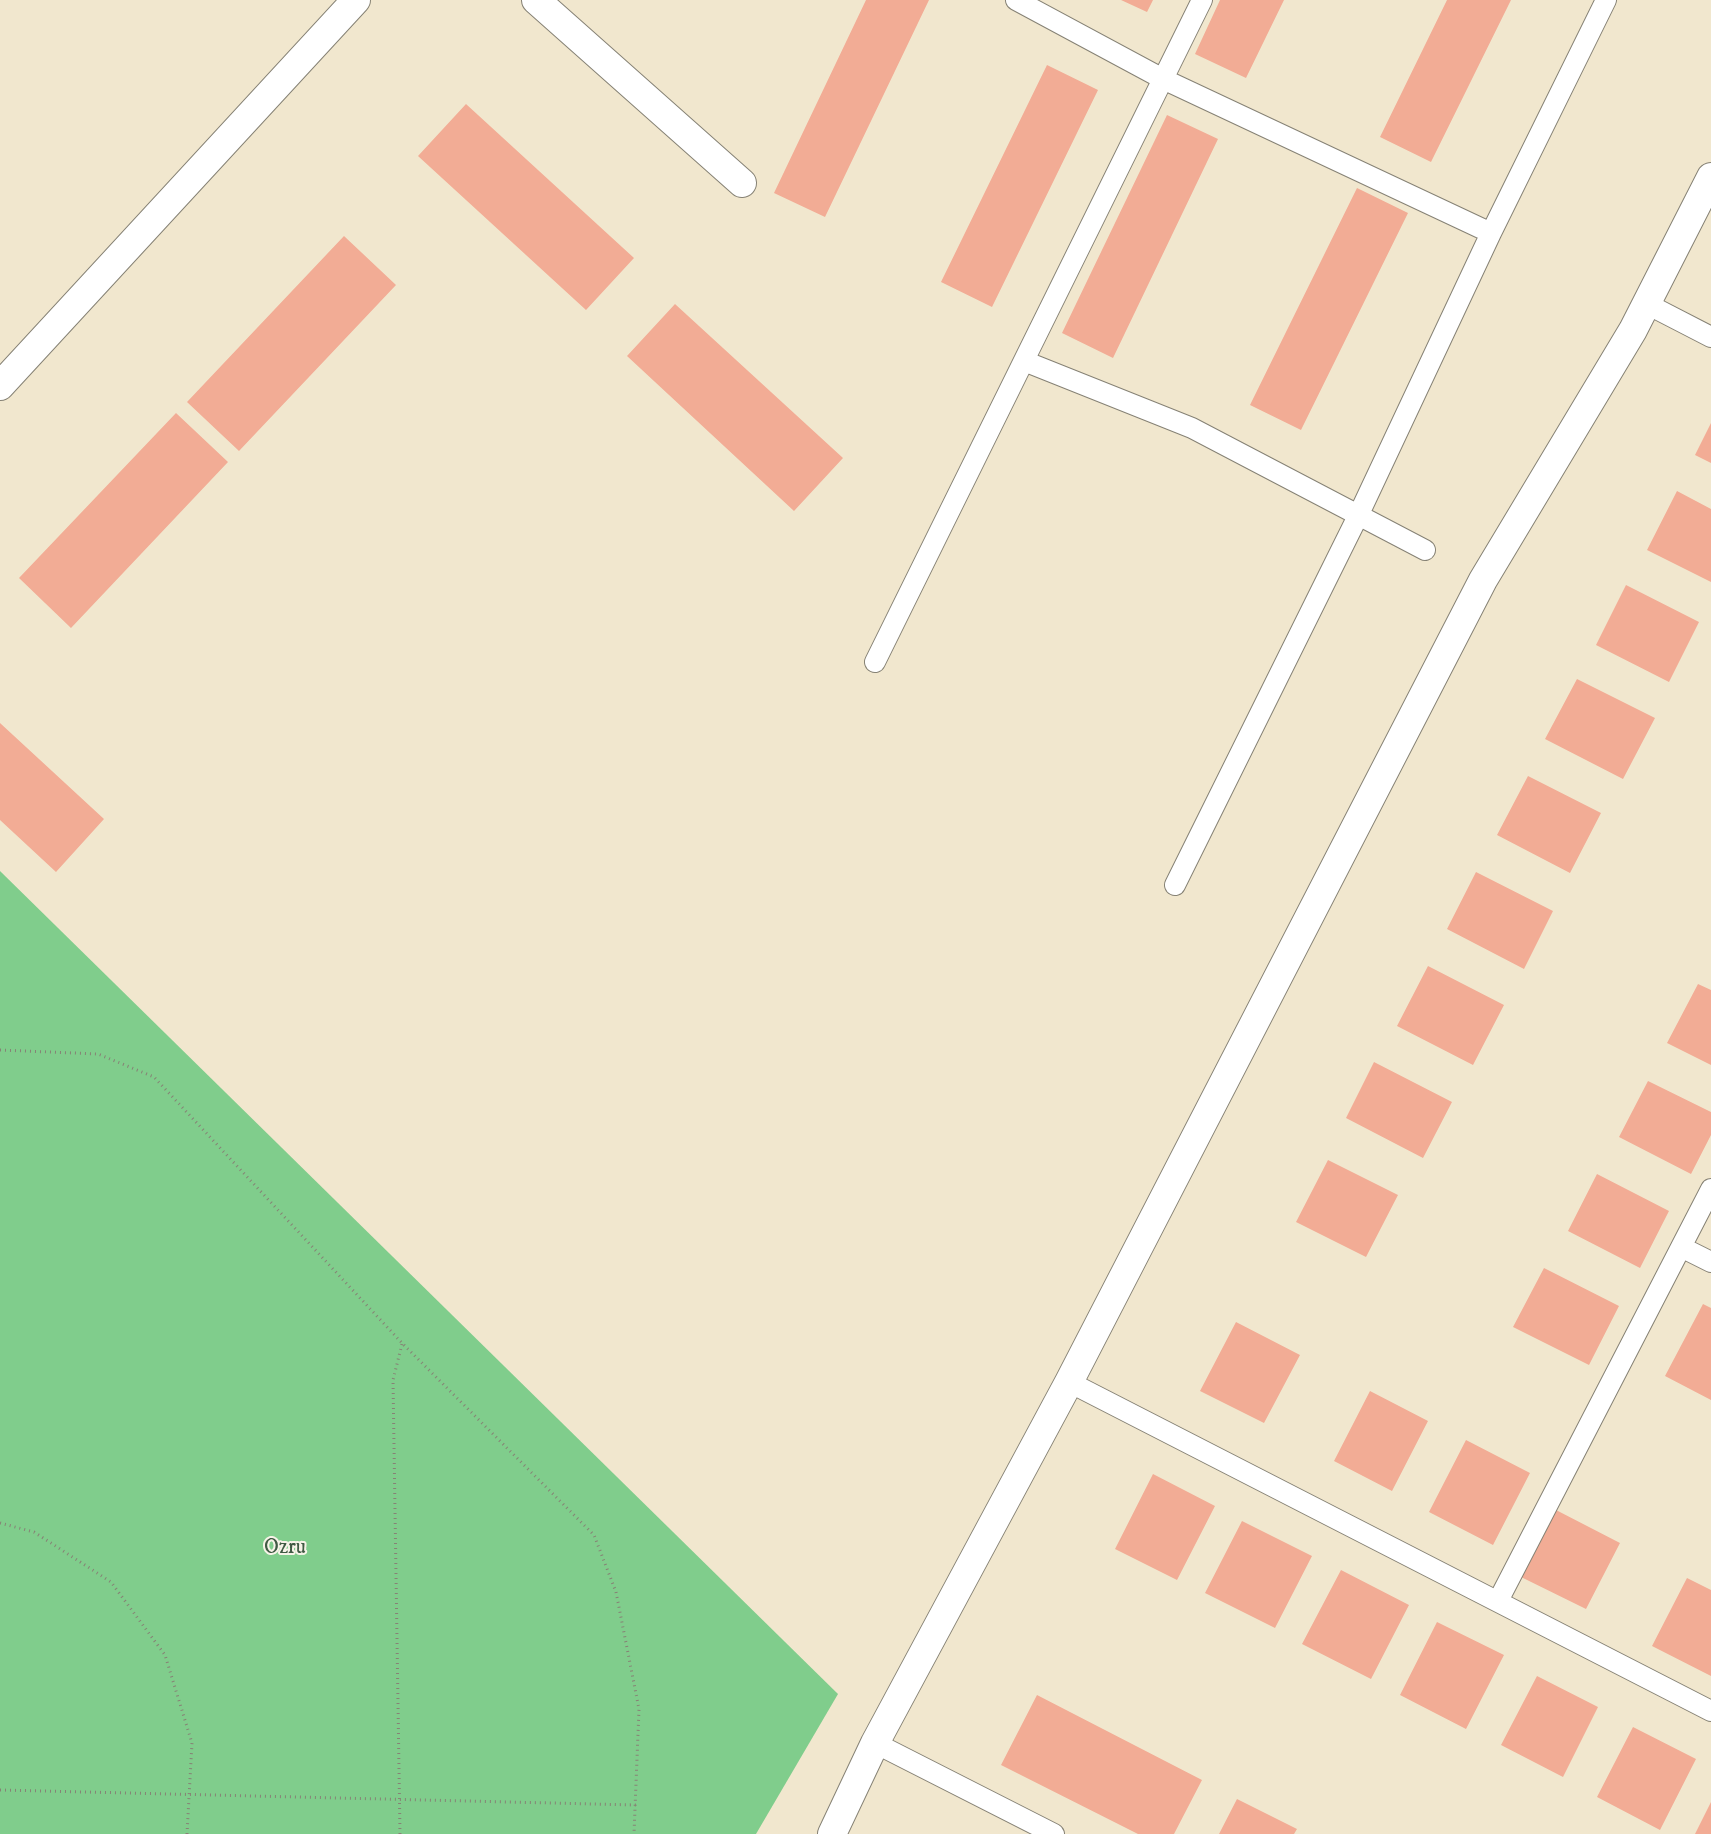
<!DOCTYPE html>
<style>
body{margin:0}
canvas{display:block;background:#f1e7ce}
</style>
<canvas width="1711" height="1834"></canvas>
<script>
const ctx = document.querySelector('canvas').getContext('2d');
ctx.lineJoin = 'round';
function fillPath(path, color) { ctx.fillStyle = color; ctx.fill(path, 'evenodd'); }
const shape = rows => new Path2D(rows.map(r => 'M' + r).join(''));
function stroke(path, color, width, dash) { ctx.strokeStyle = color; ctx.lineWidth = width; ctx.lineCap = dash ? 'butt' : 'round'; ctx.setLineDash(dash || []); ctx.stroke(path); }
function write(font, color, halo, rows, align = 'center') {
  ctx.font = font + ' "IM FELL DW Pica",serif'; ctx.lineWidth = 4; ctx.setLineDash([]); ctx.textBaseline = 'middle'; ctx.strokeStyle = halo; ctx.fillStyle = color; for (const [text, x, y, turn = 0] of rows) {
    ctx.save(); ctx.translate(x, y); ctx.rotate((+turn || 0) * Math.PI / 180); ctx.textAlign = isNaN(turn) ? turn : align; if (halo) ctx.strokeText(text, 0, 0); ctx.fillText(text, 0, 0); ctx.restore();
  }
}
fillPath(shape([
 [0,871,838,1694,756,1834,0,1834]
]), '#80cd8c');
fillPath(shape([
 [866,0,929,0,825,217,774,193],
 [1121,0,1153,0,1147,12],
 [1220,0,1284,0,1246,78,1195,54],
 [1447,0,1511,0,1431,162,1380,137],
 [1047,65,1098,90,992,307,941,282],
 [466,104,634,258,586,310,418,156],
 [1167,115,1218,139,1113,358,1062,333],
 [1357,188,1408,213,1301,430,1250,405],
 [344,236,396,285,239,451,187,402],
 [675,304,843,458,794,511,627,356],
 [176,413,228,462,71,628,19,578],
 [1711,423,1711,463,1695,455],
 [1677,491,1711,509,1711,582,1647,550],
 [1626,585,1699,622,1669,682,1596,645],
 [1577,679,1655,718,1623,779,1545,739],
 [0,723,104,819,56,872,0,820],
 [1528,776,1601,813,1570,873,1497,835],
 [1476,872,1553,911,1524,969,1447,929],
 [1428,966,1504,1005,1473,1065,1397,1026],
 [1698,984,1711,990,1711,1065,1667,1043],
 [1374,1062,1452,1102,1423,1158,1346,1118],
 [1648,1081,1711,1112,1711,1135,1691,1174,1619,1137],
 [1328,1160,1398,1195,1366,1257,1296,1222],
 [1597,1174,1669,1211,1640,1268,1568,1231],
 [1544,1268,1619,1306,1589,1365,1513,1327],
 [1703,1304,1711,1308,1711,1400,1665,1376],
 [1236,1322,1300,1355,1264,1423,1200,1391],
 [1370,1391,1428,1421,1392,1491,1334,1461],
 [1466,1440,1530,1473,1493,1545,1429,1512],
 [1153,1474,1215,1506,1177,1580,1115,1549],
 [1556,1510,1620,1543,1586,1609,1521,1577],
 [1242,1521,1312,1556,1275,1628,1205,1593],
 [1341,1570,1409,1605,1371,1679,1302,1644],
 [1687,1578,1711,1590,1711,1676,1652,1646],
 [1437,1622,1504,1655,1466,1729,1400,1695],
 [1537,1676,1598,1707,1563,1777,1501,1745],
 [1037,1695,1202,1780,1174,1834,1138,1834,1001,1765],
 [1633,1727,1696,1759,1660,1830,1597,1797],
 [1237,1799,1297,1829,1294,1834,1219,1834],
 [1711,1802,1711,1834,1695,1834]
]), '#f2ac95');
const service = shape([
 [1016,0,1163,79,1491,233],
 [1647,304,1711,337],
 [1024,361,1192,428,1425,550],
 [875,662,1202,0],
 [1175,885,1358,516,1491,233,1606,0],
 [1681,1247,1711,1262],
 [1069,1382,1711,1711],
 [1498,1601,1711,1189],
 [875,1743,1054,1834]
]);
const minor = shape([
 [536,0,742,183],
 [832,1834,875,1743,1069,1382,1483,580,1633,330,1711,177]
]);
const tertiary = shape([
 [0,386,356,0]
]);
stroke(service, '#868275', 22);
stroke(minor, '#868275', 30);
stroke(tertiary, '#868275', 30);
stroke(shape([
 [0,1050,98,1054,154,1077,402,1343,594,1535,616,1592,639,1709,634,1834],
 [0,1523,34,1532,111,1582,165,1655,192,1743,187,1834],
 [0,1790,636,1805],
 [400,1834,393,1380,402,1344]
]), '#868275', 3, [1, 4]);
stroke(service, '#fff', 20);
stroke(minor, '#fff', 28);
stroke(tertiary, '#fff', 28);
write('21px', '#3f5a43', '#f7f3e8', [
 ["Ozru",285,1549]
]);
</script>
